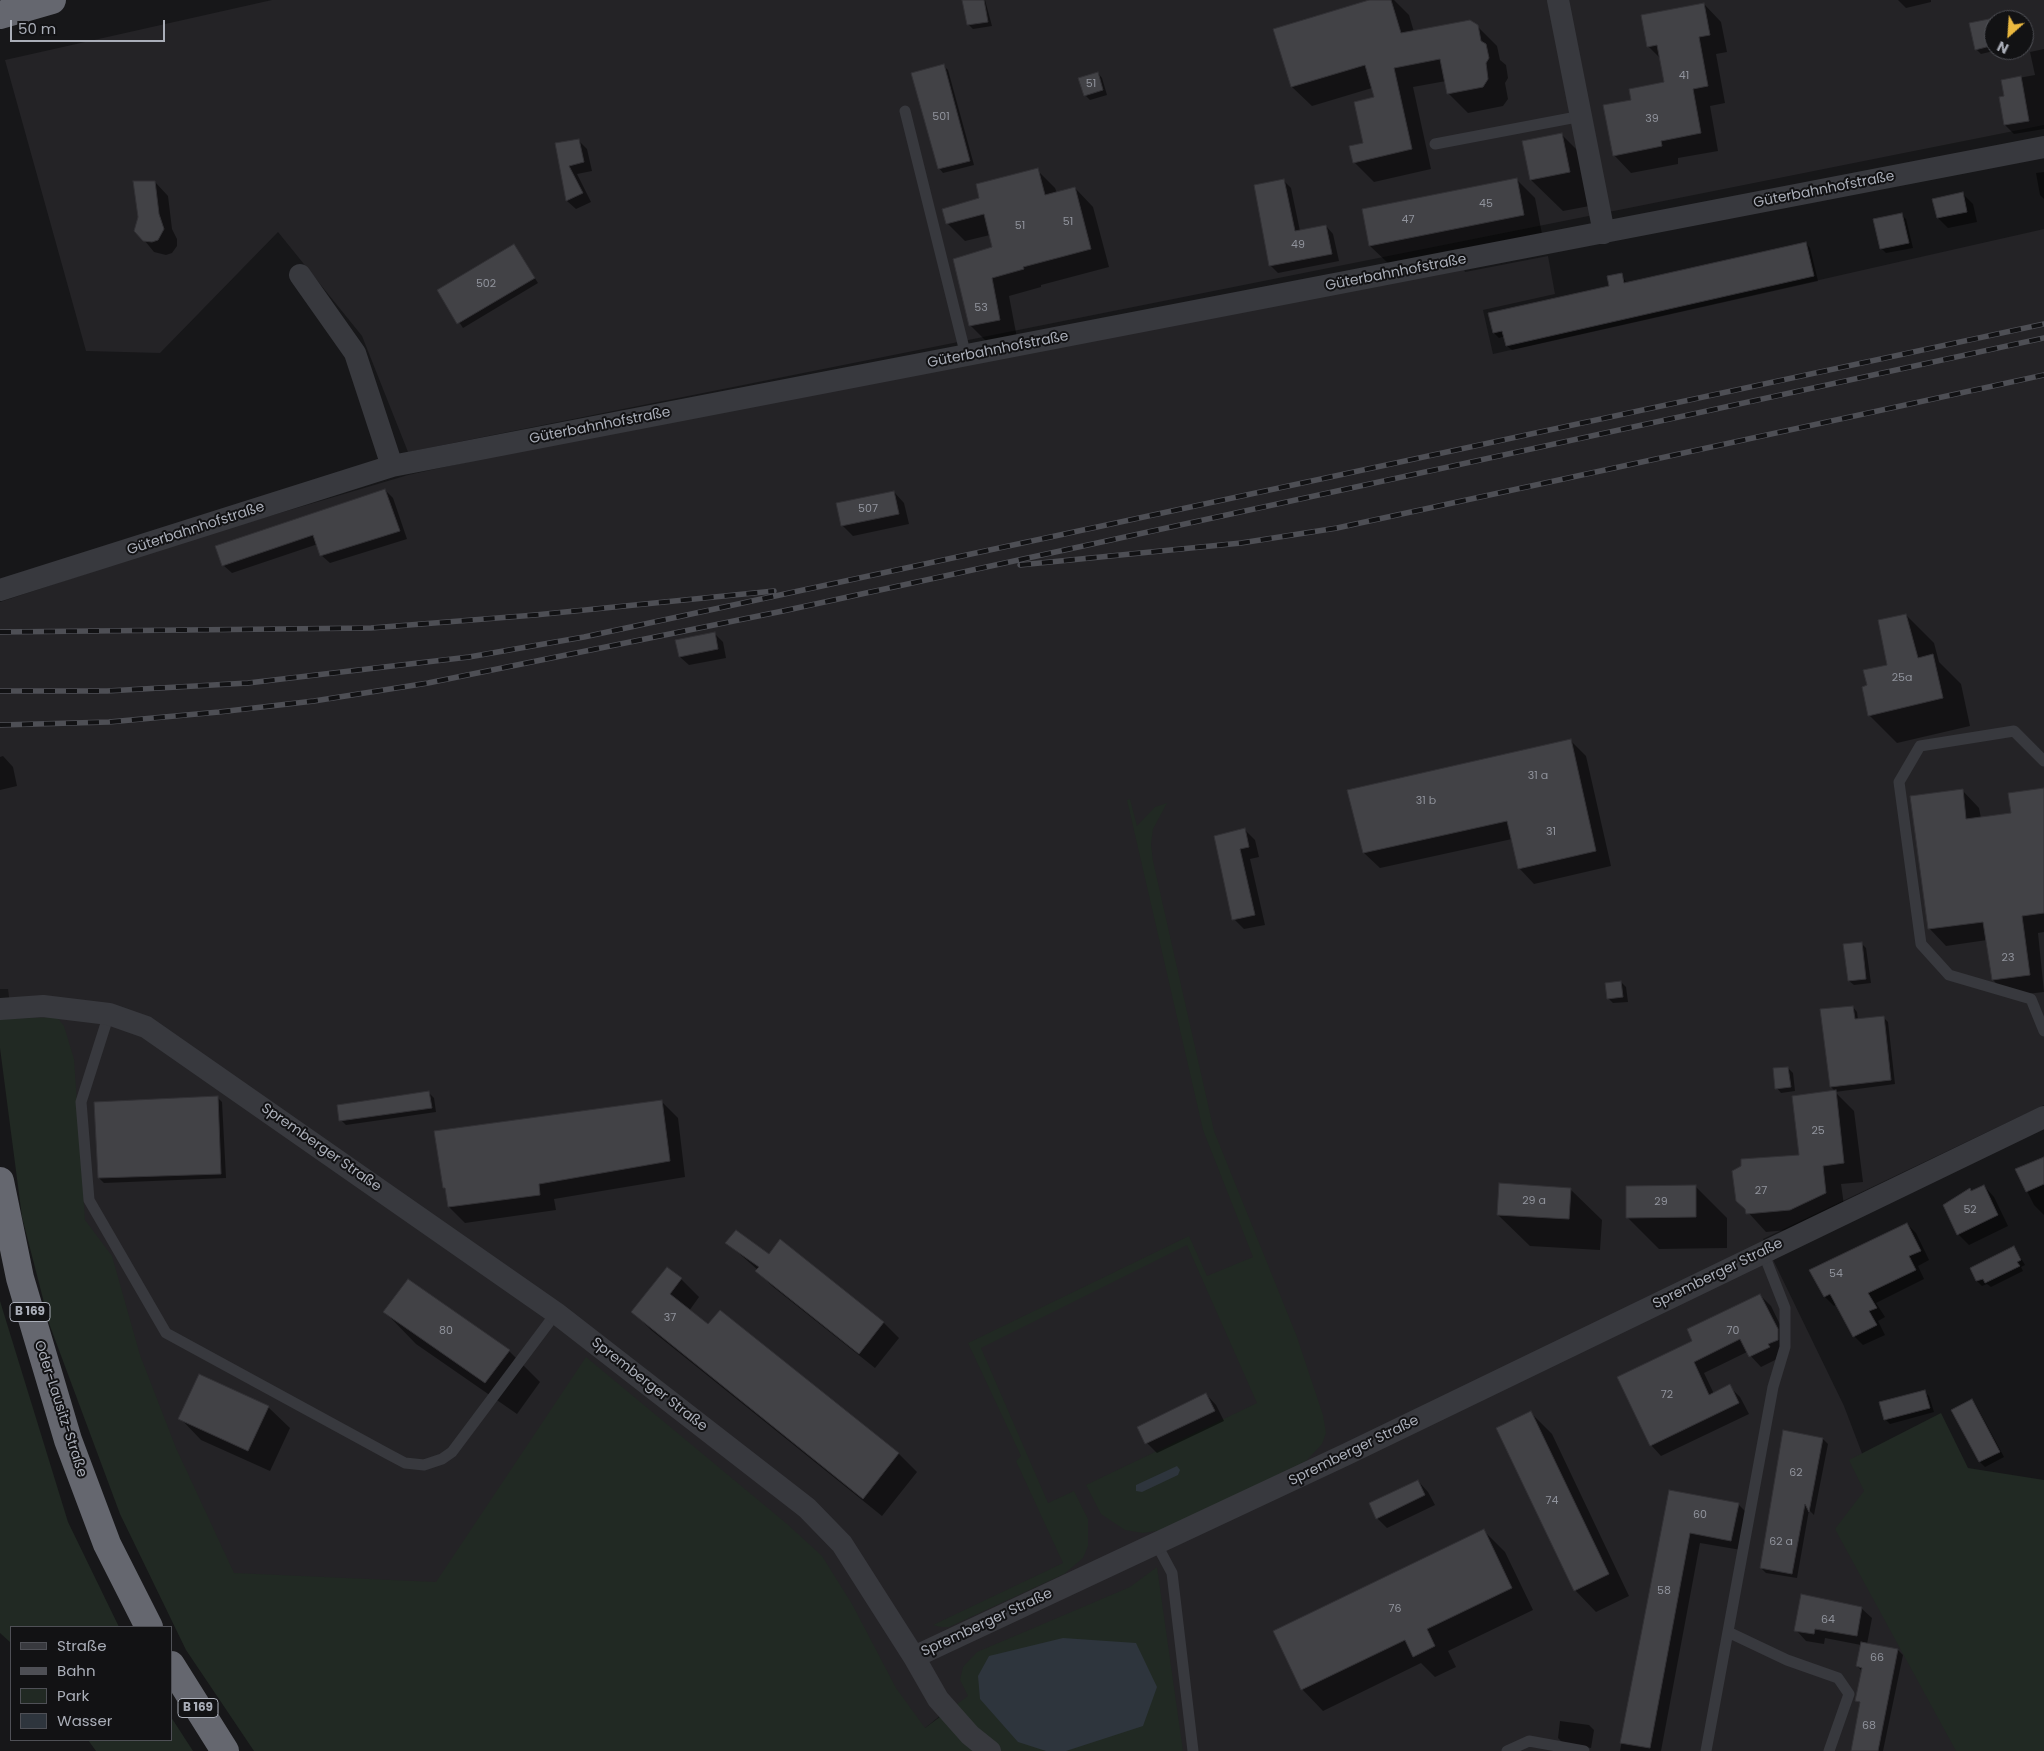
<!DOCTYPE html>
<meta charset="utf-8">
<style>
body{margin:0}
#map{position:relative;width:2044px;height:1751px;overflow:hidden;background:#171719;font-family:Poppins,sans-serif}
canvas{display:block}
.legend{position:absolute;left:10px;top:1626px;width:162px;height:115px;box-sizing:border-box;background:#121214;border:1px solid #4f5056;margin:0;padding:6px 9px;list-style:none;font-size:15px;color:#aaaeb8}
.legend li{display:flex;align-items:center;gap:10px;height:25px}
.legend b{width:25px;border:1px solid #4f5056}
.north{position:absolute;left:1984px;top:10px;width:50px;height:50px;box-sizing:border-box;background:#121214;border:1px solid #4f5056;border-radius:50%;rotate:206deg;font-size:14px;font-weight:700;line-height:20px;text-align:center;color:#aaaeb8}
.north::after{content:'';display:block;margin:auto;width:18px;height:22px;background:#eab83f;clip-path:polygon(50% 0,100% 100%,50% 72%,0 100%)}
.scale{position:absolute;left:10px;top:20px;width:155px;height:22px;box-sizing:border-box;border:2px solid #aaaeb8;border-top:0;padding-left:6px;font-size:15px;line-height:18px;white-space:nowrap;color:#aaaeb8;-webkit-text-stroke:4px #121214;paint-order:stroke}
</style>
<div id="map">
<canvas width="2044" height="1751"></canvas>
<ul class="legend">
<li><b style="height:6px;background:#38393e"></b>Straße</li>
<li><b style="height:6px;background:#4e4f55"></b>Bahn</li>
<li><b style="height:14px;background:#212923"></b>Park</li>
<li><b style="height:14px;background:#2e353d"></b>Wasser</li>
</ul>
<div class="north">N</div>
<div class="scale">50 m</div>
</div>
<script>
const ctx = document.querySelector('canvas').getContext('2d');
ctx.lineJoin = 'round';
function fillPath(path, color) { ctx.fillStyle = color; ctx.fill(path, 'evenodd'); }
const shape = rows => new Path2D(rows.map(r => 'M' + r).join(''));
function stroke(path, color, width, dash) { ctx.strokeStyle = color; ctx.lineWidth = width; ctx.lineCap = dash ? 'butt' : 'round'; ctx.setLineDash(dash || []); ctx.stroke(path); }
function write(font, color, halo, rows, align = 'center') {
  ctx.font = font + ' Poppins,sans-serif'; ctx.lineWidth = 4; ctx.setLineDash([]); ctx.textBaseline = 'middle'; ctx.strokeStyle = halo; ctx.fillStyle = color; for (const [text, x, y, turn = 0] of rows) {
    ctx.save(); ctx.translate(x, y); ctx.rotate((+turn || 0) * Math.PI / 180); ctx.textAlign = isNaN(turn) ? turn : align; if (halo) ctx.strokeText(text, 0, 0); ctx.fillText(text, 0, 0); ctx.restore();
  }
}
fillPath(shape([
 [272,0,2044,0,2044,125,408,452,362,336,278,232,160,353,86,351,5,60],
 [1994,20,2024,20,2024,50,1994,50],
 [2044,229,2044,1105,1763,1239,1844,1406,1975,1751,990,1751,947,1710,924,1729,306,1751,32,1187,8,989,0,989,0,602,182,542,408,475,604,432,1463,266,1465,272,1548,256,1555,294,1483,310,1493,354]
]), '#242326');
fillPath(shape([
 [1130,799,1137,826,1155,807,1167,803,1153,829,1151,844,1153,861,1214,1131,1297,1337,1323,1415,1326,1433,1322,1444,1306,1461,1163,1530,1143,1533,1125,1530,1101,1514,1086,1485,1257,1403,1187,1245,981,1348,1048,1503,1074,1491,1088,1519,1088,1546,1083,1558,1064,1574,949,1627,941,1627,933,1625,1063,1563,1016,1461,1021,1456,968,1343,1189,1236,1207,1276,1253,1257,1203,1130,1127,800],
 [57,1017,64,1026,74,1059,85,1220,112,1256,140,1355,176,1448,234,1573,436,1582,586,1357,787,1524,822,1556,852,1604,896,1688,925,1728,968,1696,960,1680,963,1667,977,1652,1130,1587,1157,1567,1183,1751,254,1751,186,1650,120,1514,50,1326,22,1217,0,1048,0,1019],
 [0,1301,68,1522,119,1627,11,1627,11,1643,0,1633],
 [1941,1413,1968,1468,2044,1480,2044,1751,1956,1751,1835,1529,1864,1491,1849,1460],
 [171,1717,193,1751,96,1751,88,1740,171,1740]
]), '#212923');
fillPath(shape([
 [1177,1466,1180,1470,1178,1475,1142,1492,1136,1491,1136,1485],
 [1063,1638,1136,1643,1157,1687,1143,1726,1066,1751,1046,1751,1018,1742,980,1699,978,1676,989,1656]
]), '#2e353d');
fillPath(shape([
 [965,0,985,0,992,26,973,29,968,24],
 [1374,0,1394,0,1409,15,1414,32,1477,26,1497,46,1500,60,1506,65,1508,78,1505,83,1508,99,1503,106,1468,113,1448,93,1446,81,1413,87,1431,169,1374,182,1354,162,1364,144,1375,98,1372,88,1312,106,1292,87],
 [1898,0,1931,0,1931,2,1906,8],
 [1704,4,1721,22,1727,52,1716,54,1725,103,1710,106,1718,151,1678,158,1678,164,1631,173,1614,155,1632,101,1665,83,1661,59,1648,46],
 [1996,19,1994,20,1994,50,1998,50,1981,54,1976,49,1970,24],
 [2044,49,2044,129,2014,134,2005,125,2000,98,2005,97,2002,81,2035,75,2030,52],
 [943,65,948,70,974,165,943,173,939,168],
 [1098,73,1102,78,1107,95,1090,100,1085,95],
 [1561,134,1593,166,1600,204,1563,211,1531,180],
 [578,140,587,149,592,171,577,174,591,202,576,209,567,201,556,144],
 [1037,170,1055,188,1057,193,1075,188,1093,207,1109,267,1041,285,1041,287,1009,296,1017,338,989,344,970,325,994,248,990,235,965,241,947,223,981,199],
 [2044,172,2044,199,2040,195,2036,173],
 [1283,180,1291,188,1300,231,1326,226,1333,234,1339,261,1278,273,1270,265],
 [1517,180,1535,198,1542,234,1389,264,1370,246,1364,210],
 [155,182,168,196,172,229,177,239,177,246,172,253,166,255,154,252,136,230],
 [1963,194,1973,204,1977,222,1948,228,1938,218],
 [1901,214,1906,219,1913,248,1886,253,1882,249],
 [1806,243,1810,248,1818,281,1512,350,1507,346,1505,336,1499,338,1494,333,1610,287,1621,274,1627,284],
 [514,246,538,283,463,328,439,291],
 [385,490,393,498,407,539,330,563,321,555,318,544,232,573,223,565],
 [894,492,904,503,909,524,853,536,843,526,838,504],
 [1906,615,1934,643,1939,662,1961,684,1970,726,1897,743,1869,715,1868,686,1888,666],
 [714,633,723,642,726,658,689,665,680,657],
 [1571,741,1586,756,1611,866,1534,884,1519,868,1512,839,1380,868,1364,853],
 [3,756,13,767,17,786,0,790,0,757],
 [1962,790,1979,808,1981,818,2012,814,2044,790,2044,932,2038,933,2044,992,2009,996,1992,979,1987,940,1946,946,1929,928],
 [1245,830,1255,840,1259,857,1250,859,1265,925,1244,929,1234,919,1215,837],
 [1861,943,1866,948,1871,983,1854,985,1849,981],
 [1621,982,1626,987,1628,1002,1613,1003,1608,998],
 [1853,1007,1857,1012,1858,1020,1883,1017,1888,1022,1895,1084,1835,1092,1854,1111,1863,1182,1841,1184,1845,1212,1808,1228,1766,1232,1737,1200,1734,1172,1742,1166,1742,1160,1800,1156,1793,1097,1835,1091,1831,1087,1822,1010],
 [1788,1068,1793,1073,1795,1091,1781,1093,1777,1088],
 [429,1093,434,1098,436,1112,346,1125,341,1120],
 [217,1097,222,1102,226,1178,104,1183,99,1178],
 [662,1102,678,1118,685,1177,554,1199,556,1210,465,1223,449,1207,447,1191,444,1188],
 [2044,1159,2044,1215,2034,1205,2016,1169],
 [1695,1186,1727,1218,1727,1248,1659,1249,1628,1218],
 [1984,1186,1994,1197,2008,1226,1969,1245,1958,1234,1970,1189,1972,1192],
 [1570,1189,1602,1220,1600,1250,1530,1246,1498,1215],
 [1907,1224,1916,1233,1929,1260,1918,1266,1924,1279,1876,1303,1885,1317,1878,1321,1885,1335,1863,1345,1854,1336,1837,1304,1834,1306,1825,1297,1811,1270],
 [780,1241,884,1323,899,1338,875,1368,772,1286,757,1271,758,1270,727,1243,769,1256],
 [2014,1247,2025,1265,2021,1267,2023,1271,1991,1287,1987,1284,1982,1286,1977,1281],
 [681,1279,699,1297,689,1311,708,1326,720,1311,899,1454,917,1472,882,1516,651,1330,633,1312],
 [1760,1295,1771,1306,1788,1341,1779,1358,1761,1367,1747,1352,1704,1373,1714,1394,1729,1386,1740,1397,1749,1414,1661,1456,1651,1445,1694,1341],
 [385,1312,509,1351,540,1382,517,1414,416,1344],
 [1924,1391,1929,1396,1934,1412,1890,1424,1885,1419],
 [1206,1394,1216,1405,1224,1421,1157,1453,1147,1443],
 [1972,1400,1976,1405,2004,1457,1985,1467,1980,1462,1953,1410],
 [268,1407,290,1428,270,1471,201,1440,180,1418],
 [1531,1413,1552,1434,1629,1596,1596,1612,1575,1590],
 [1823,1439,1828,1444,1814,1515,1809,1510,1797,1578,1766,1573,1761,1568],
 [1418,1481,1428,1492,1435,1505,1387,1528,1377,1518],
 [1670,1491,1738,1504,1748,1514,1741,1550,1700,1543,1661,1751,1620,1751],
 [1484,1531,1505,1552,1533,1610,1448,1651,1456,1667,1435,1677,1421,1663,1323,1711,1302,1689],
 [1861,1608,1872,1618,1867,1644,1898,1650,1903,1655,1883,1751,1852,1751,1861,1704,1857,1700,1862,1671,1857,1666,1861,1645,1825,1638,1824,1644,1806,1641,1796,1630],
 [1560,1721,1589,1725,1594,1730,1591,1748,1563,1743,1558,1738]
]), '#0007');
const building = shape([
 [962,0,984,0,988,22,967,25,962,0],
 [1369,0,1391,0,1401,33,1470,20,1478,25,1481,41,1486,44,1489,58,1486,63,1488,79,1483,87,1447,94,1440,59,1394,68,1412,149,1353,163,1349,146,1363,143,1354,102,1374,97,1365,65,1291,87,1273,29,1369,0],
 [1704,3,1710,35,1699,37,1708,86,1693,89,1701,133,1661,141,1662,146,1613,156,1603,105,1631,100,1629,89,1664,82,1657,45,1647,47,1641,15,1704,3],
 [1994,18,1994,45,1975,50,1969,23,1994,18],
 [944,64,970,161,938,169,911,73,944,64],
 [1098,72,1103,90,1084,96,1078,78,1098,72],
 [2021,76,2029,121,2004,125,1999,97,2004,96,2001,80,2021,76],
 [1562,133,1570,172,1530,180,1522,141,1562,133],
 [579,139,584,162,569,166,583,193,566,201,555,143,579,139],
 [1038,168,1045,195,1075,187,1091,249,1023,267,1024,269,992,278,1000,320,969,326,953,259,992,247,984,214,946,224,942,209,979,198,976,184,1038,168],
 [1517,178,1524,215,1369,246,1362,209,1517,178],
 [1284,179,1295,231,1326,225,1332,254,1269,266,1254,185,1284,179],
 [133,181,155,181,159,214,164,229,158,240,152,242,143,241,134,231,138,217,133,181],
 [1963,192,1967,212,1937,218,1932,199,1963,192],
 [1902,213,1909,243,1880,249,1873,219,1902,213],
 [1806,242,1814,276,1506,346,1502,331,1493,333,1488,313,1609,286,1607,276,1622,273,1624,283,1806,242],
 [514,244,535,278,457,324,437,290,514,244],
 [385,489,400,531,320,556,313,535,222,566,215,546,385,489],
 [894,491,899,514,841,526,836,503,894,491],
 [1906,614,1918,658,1933,654,1943,698,1868,716,1862,687,1867,685,1863,670,1887,665,1878,620,1906,614],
 [715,632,718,649,679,657,675,640,715,632],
 [1571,739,1596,851,1518,869,1507,821,1363,853,1347,790,1571,739],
 [2044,788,2044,913,2022,916,2030,975,1992,980,1983,922,1928,929,1910,796,1963,789,1966,819,2011,813,2008,793,2044,788],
 [1245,828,1249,847,1240,849,1255,915,1232,920,1214,836,1245,828],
 [1862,942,1866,979,1848,981,1843,944,1862,942],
 [1621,981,1623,997,1607,999,1605,983,1621,981],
 [1853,1006,1855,1019,1884,1016,1891,1080,1830,1087,1820,1009,1853,1006],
 [1788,1067,1791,1087,1775,1089,1773,1068,1788,1067],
 [1836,1090,1844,1163,1823,1166,1826,1193,1790,1210,1746,1214,1745,1209,1736,1201,1732,1171,1741,1166,1741,1159,1799,1155,1792,1096,1836,1090],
 [429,1091,432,1108,339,1121,337,1105,429,1091],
 [218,1096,221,1174,98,1178,94,1102,218,1096],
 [662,1100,670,1161,539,1184,540,1195,448,1207,445,1188,443,1188,434,1131,662,1100],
 [2044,1157,2044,1184,2026,1192,2015,1169,2044,1157],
 [1499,1183,1571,1188,1569,1219,1497,1215,1499,1183],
 [1696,1185,1696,1217,1626,1218,1626,1186,1696,1185],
 [1984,1185,1998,1215,1957,1235,1943,1205,1970,1188,1971,1191,1984,1185],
 [1907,1223,1921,1251,1909,1256,1916,1270,1868,1293,1877,1308,1869,1311,1877,1325,1853,1337,1830,1294,1824,1297,1809,1270,1907,1223],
 [736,1230,769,1254,780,1239,884,1322,859,1354,755,1271,759,1267,725,1243,736,1230],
 [2014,1246,2021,1260,2017,1262,2020,1266,1985,1283,1983,1279,1976,1281,1970,1268,2014,1246],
 [667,1267,682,1278,670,1294,708,1324,720,1310,899,1453,863,1499,631,1312,667,1267],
 [408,1279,510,1350,485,1383,383,1312,408,1279],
 [1760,1294,1778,1329,1778,1340,1768,1344,1770,1347,1749,1357,1740,1339,1694,1362,1709,1395,1730,1384,1739,1403,1650,1446,1617,1377,1692,1341,1687,1329,1760,1294],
 [199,1374,269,1406,248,1451,178,1419,199,1374],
 [1925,1390,1930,1408,1884,1420,1879,1402,1925,1390],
 [1206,1393,1215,1411,1145,1444,1137,1427,1206,1393],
 [1972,1399,2000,1452,1979,1462,1951,1410,1972,1399],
 [1531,1411,1609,1574,1574,1591,1496,1428,1531,1411],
 [1783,1430,1823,1438,1809,1512,1805,1504,1792,1574,1760,1568,1783,1430],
 [1418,1480,1425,1495,1376,1519,1369,1503,1418,1480],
 [1669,1490,1739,1503,1731,1541,1690,1533,1650,1748,1620,1743,1669,1490],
 [1484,1529,1512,1588,1427,1629,1435,1646,1413,1657,1405,1640,1301,1690,1273,1631,1484,1529],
 [1801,1594,1862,1607,1857,1636,1815,1629,1814,1634,1794,1631,1801,1594],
 [1861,1642,1898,1649,1878,1751,1851,1751,1860,1702,1855,1701,1862,1668,1856,1666,1861,1642]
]);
fillPath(building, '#424246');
stroke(building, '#323135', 1);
stroke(shape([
 [905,111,966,356],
 [1435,144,1582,116],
 [2044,761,2014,731,1920,746,1899,782,1921,944,1949,975,2031,999,2044,1031],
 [109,1014,81,1102,89,1200,166,1333,388,1454,405,1463,424,1465,442,1459,452,1452,556,1313],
 [1157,1545,1172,1573,1193,1751],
 [1728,1632,1787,1660,1838,1678,1849,1694,1829,1751],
 [1507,1751,1529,1741,1584,1751],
 [1706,1751,1773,1387,1785,1347,1785,1308,1763,1252]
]), '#38393e', 11);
stroke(shape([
 [1558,0,1604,233],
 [300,275,355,353,392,466],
 [0,590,392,466,2044,147],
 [0,1009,43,1006,109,1014,146,1027,556,1313,807,1508,842,1544,914,1657,938,1699,970,1735,990,1751],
 [914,1657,1347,1454,2044,1117]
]), '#38393e', 22);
stroke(shape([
 [0,15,52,0],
 [0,1181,20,1278,68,1440,107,1544,149,1627],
 [171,1665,225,1751]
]), '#65676f', 28);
const rail = shape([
 [1020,565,1241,543,1337,528,2044,375],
 [0,632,371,628,535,615,774,591],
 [0,691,107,691,248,683,469,657,584,637,2044,324],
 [0,725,109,722,219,712,314,701,428,683,783,611,2044,338]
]);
stroke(rail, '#4e4f55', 5.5);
stroke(rail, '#121214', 4, [11]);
write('11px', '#90939c', null, [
 ["41",1684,76],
 ["51",1091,84],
 ["501",941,117],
 ["39",1652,119],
 ["45",1486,204],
 ["47",1408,220],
 ["51",1068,222],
 ["51",1020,226],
 ["49",1298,245],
 ["502",486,284],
 ["53",981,308],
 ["507",868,509],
 ["25a",1902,678],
 ["31 a",1538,776],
 ["31 b",1426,801],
 ["31",1551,832],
 ["23",2008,958],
 ["25",1818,1131],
 ["27",1761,1191],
 ["29 a",1534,1201],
 ["29",1661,1202],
 ["52",1970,1210],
 ["54",1836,1274],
 ["37",670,1318],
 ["80",446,1331],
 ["70",1733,1331],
 ["72",1667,1395],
 ["62",1796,1473],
 ["74",1552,1501],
 ["60",1700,1515],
 ["62 a",1781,1542],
 ["58",1664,1591],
 ["76",1395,1609],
 ["64",1828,1620],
 ["66",1877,1658],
 ["68",1869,1726]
]);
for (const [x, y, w] of [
 [30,1312,40],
 [198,1708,40]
]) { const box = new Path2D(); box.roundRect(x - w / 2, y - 9.5, w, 19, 4); ctx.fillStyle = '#121214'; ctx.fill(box); stroke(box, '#aaaeb8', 1); }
write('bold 12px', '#aaaeb8', null, [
 ["B 169",30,1312],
 ["B 169",198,1708]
]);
write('14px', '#aaaeb8', '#121214', [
 ["Güterbahnhofstraße",1824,190,-11],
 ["Güterbahnhofstraße",1396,273,-11],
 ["Güterbahnhofstraße",998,350,-11],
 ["Güterbahnhofstraße",600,426,-11],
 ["Güterbahnhofstraße",196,529,-18],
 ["Spremberger Straße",321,1148,35],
 ["Spremberger Straße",1718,1274,-26],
 ["Spremberger Straße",649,1385,38],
 ["Oder-Lausitz-Straße",60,1409,72],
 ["Spremberger Straße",1354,1451,-26],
 ["Spremberger Straße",987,1623,-25]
]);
</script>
